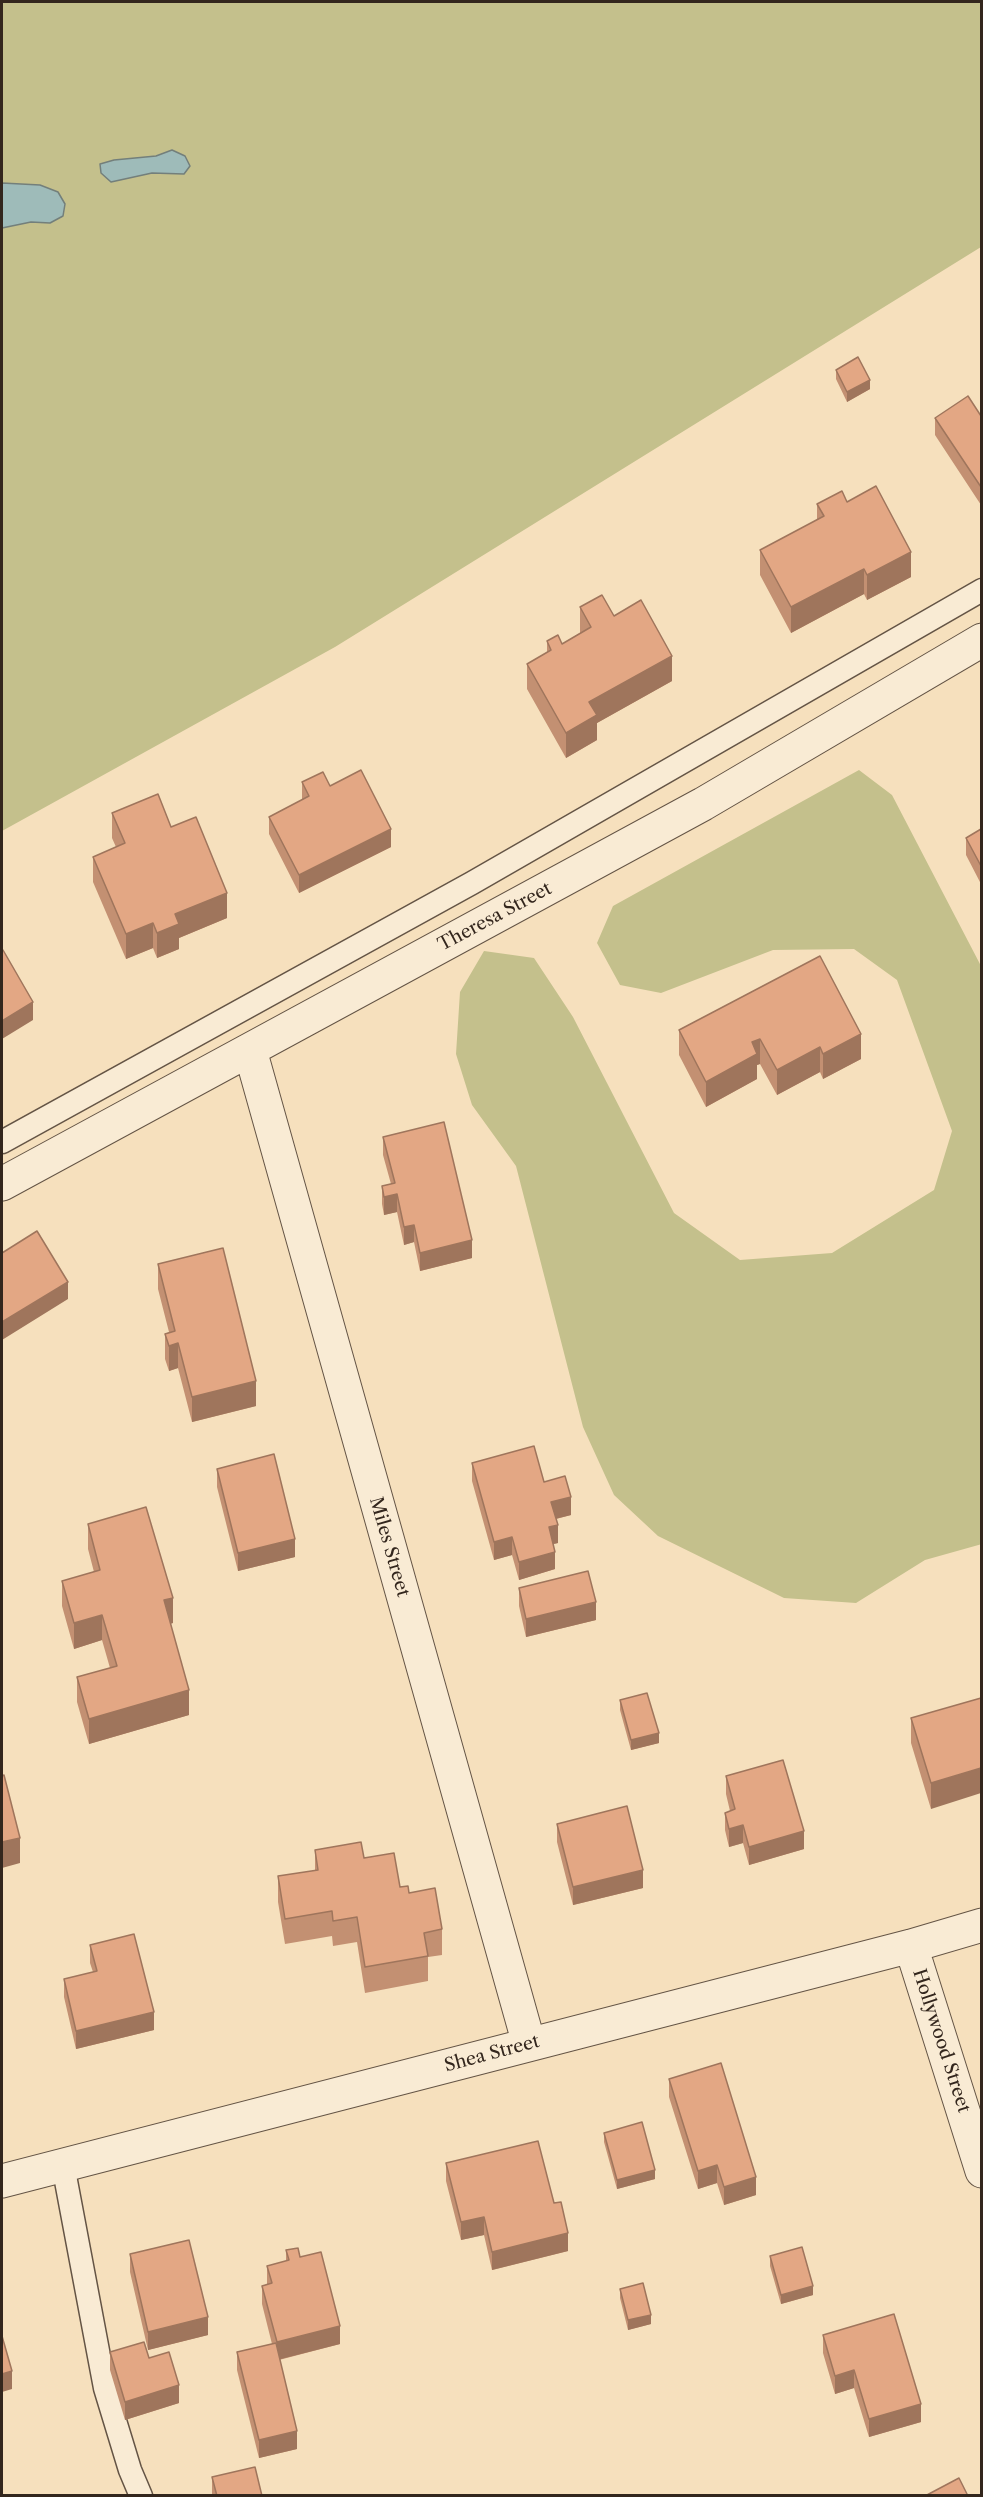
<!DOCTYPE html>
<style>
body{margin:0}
#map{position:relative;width:983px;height:2497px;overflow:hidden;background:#f6e0bd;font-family:"Libre Caslon Text",serif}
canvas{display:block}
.frame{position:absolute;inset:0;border:3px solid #33261d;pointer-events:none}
</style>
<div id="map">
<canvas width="983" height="2497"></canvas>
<div class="frame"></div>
</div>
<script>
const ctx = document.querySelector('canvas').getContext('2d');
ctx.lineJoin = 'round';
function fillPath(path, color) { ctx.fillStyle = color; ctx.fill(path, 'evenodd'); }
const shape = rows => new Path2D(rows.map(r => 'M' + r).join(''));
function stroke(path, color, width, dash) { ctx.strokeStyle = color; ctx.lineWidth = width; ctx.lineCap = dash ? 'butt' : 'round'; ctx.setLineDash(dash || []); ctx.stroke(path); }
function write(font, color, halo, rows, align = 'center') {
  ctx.font = font + ' "Libre Caslon Text",serif'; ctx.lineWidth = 4.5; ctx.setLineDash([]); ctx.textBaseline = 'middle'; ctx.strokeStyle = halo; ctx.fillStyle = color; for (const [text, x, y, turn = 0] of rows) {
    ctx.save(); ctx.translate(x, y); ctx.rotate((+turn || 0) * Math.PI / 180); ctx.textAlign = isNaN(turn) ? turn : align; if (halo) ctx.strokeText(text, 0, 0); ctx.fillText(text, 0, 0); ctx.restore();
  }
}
fillPath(shape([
 [2,2,981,2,981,247,335,647,2,831],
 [859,770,892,795,981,966,982,1544,925,1560,856,1603,784,1598,658,1536,614,1495,583,1427,516,1166,472,1105,456,1054,460,992,484,951,534,958,573,1017,674,1213,740,1260,832,1253,934,1190,952,1131,897,980,854,949,773,950,661,993,620,985,597,943,613,906]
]), '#c4c08c');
const water = shape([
 [172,150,185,156,190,166,184,174,152,173,111,182,101,173,100,164,114,160,156,156,172,150],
 [2,183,40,185,58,192,65,204,63,216,50,223,31,222,2,228,2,183]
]);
fillPath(water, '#9ebbb9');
stroke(water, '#737f7b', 1.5);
const lane = shape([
 [2,1142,472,883,982,590],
 [63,2165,105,2388,130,2470,141,2496]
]);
const street = shape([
 [250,1050,529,2044],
 [2,1184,703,804,982,640],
 [911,1946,982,2171],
 [2,2181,911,1946,982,1925]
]);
stroke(lane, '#645445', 25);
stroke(street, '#645445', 35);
stroke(lane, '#f9ebd4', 22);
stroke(street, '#f9ebd4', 33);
fillPath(shape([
 [836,370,870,389,847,402,836,379],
 [981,416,981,505,935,435,935,418],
 [847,502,911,577,867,600,864,594,791,633,760,575,760,550,817,520,817,504],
 [580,607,614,616,672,681,597,723,597,740,566,758,527,689,527,664,547,653,547,641,562,644,580,633],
 [302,782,330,786,391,847,299,893,269,834,269,817,302,800],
 [112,813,171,827,227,918,179,938,179,949,157,958,153,948,126,959,93,882,93,857,116,847,112,838],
 [981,829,981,884,966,855,966,838],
 [820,956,861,1059,823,1079,820,1072,777,1095,760,1064,757,1065,757,1079,706,1107,679,1055,679,1030],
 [383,1137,472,1258,420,1271,414,1242,404,1245,397,1212,384,1215,382,1204,382,1186,391,1184,383,1155],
 [158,1264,256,1406,192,1422,178,1368,169,1371,165,1359,165,1334,169,1332,158,1289],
 [472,1463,544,1482,571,1515,556,1519,558,1543,553,1544,555,1569,519,1580,512,1555,494,1560,472,1481],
 [217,1469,295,1557,238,1571,217,1487],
 [88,1524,173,1623,170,1624,189,1715,89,1744,77,1702,77,1677,110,1668,102,1640,74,1649,62,1606,62,1581,94,1572,88,1549],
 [519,1588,596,1620,526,1637,519,1606],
 [981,1698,931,1809,911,1743,911,1718],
 [620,1700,659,1743,631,1750,620,1710],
 [726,1776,804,1849,749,1865,743,1843,729,1847,725,1830,725,1813,730,1811,726,1794],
 [557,1824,643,1888,573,1905,557,1842],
 [315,1850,364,1858,400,1887,409,1893,442,1929,442,1955,428,1957,428,1981,365,1993,357,1942,333,1946,332,1936,285,1944,278,1902,278,1876,315,1871],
 [90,1945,154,2030,76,2049,64,1997,64,1979,93,1972,90,1963],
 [669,2079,756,2195,724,2205,717,2183,698,2189,669,2097],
 [604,2133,655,2179,617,2189,604,2142],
 [446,2163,554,2203,568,2251,492,2270,484,2235,461,2240,446,2181],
 [286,2250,300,2257,340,2344,279,2360,297,2449,259,2458,237,2370,237,2352,272,2344,262,2304,262,2286,267,2285,267,2266,286,2261],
 [130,2254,208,2335,148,2350,130,2272],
 [770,2256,813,2295,781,2304,770,2266],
 [620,2289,651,2324,628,2330,620,2298],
 [823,2335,921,2422,869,2437,854,2388,835,2394,823,2353],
 [110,2352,149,2358,179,2403,125,2420,110,2370],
 [212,2477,262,2496,212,2496]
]), '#c39072');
fillPath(shape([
 [870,380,870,389,847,402,847,392],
 [911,552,911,577,867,600,867,575],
 [864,569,864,594,791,633,791,607],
 [672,656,672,681,597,723,597,740,566,758,566,733,589,702],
 [391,829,391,847,299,893,299,875],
 [227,893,227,918,179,938,179,949,157,958,157,933,175,914],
 [153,923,153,948,126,959,126,934],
 [33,1002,33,1020,2,1039,2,1021],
 [861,1034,861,1059,823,1079,823,1054],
 [760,1039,760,1064,757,1065,757,1079,706,1107,706,1082,752,1042],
 [820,1047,820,1072,777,1095,777,1070],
 [397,1194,397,1212,384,1215,384,1197],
 [414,1225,414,1242,404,1245,404,1227],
 [472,1240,472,1258,420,1271,420,1253],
 [68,1282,68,1299,2,1340,2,1322],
 [178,1343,178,1368,169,1371,169,1346],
 [256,1381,256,1406,192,1422,192,1397],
 [571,1497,571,1515,551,1520,551,1502],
 [558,1525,558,1543,549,1545,549,1527],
 [512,1537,512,1555,494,1560,494,1542],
 [295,1539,295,1557,238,1571,238,1553],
 [555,1552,555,1569,519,1580,519,1562],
 [173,1598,173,1623,164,1625,164,1600],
 [596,1602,596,1620,526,1637,526,1619],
 [102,1615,102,1640,74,1649,74,1623],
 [189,1690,189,1715,89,1744,89,1719],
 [659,1733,659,1743,631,1750,631,1740],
 [981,1768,981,1793,931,1809,931,1783],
 [743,1825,743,1843,729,1847,729,1829],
 [804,1831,804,1849,749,1865,749,1847],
 [20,1838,20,1863,2,1868,2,1842],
 [643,1870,643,1888,573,1905,573,1887],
 [154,2012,154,2030,76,2049,76,2031],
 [717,2165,717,2183,698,2189,698,2171],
 [655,2170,655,2179,617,2189,617,2180],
 [756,2177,756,2195,724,2205,724,2187],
 [484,2217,484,2235,461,2240,461,2222],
 [568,2233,568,2251,492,2270,492,2252],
 [813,2286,813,2295,781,2304,781,2295],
 [651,2315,651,2324,628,2330,628,2320],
 [208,2317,208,2335,148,2350,148,2332],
 [340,2326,340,2344,277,2360,277,2342],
 [854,2370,854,2388,835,2394,835,2376],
 [12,2371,12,2389,2,2392,2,2374],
 [179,2385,179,2403,125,2420,125,2402],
 [921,2404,921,2422,869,2437,869,2419],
 [297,2431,297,2449,259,2458,259,2440]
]), '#9f755c');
const building = shape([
 [858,357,870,380,847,392,836,370,858,357],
 [968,396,981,416,981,487,935,418,968,396],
 [876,486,911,552,867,575,864,569,791,607,760,550,824,516,817,504,842,491,847,502,876,486],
 [602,595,614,616,641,600,672,656,589,702,597,715,566,733,527,664,551,650,547,641,558,635,562,644,591,627,580,607,602,595],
 [361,770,391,829,299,875,269,817,309,796,302,782,323,772,330,786,361,770],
 [158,794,171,827,196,817,227,893,175,914,179,924,157,933,153,923,126,934,93,857,125,843,112,813,158,794],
 [981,829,981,866,966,838,981,829],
 [3,950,33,1002,2,1021,2,951,3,950],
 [820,956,861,1034,823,1054,820,1047,777,1070,760,1039,752,1042,757,1054,706,1082,679,1030,820,956],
 [444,1122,472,1240,420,1253,414,1225,404,1227,397,1194,384,1197,382,1186,395,1183,383,1137,444,1122],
 [37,1231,68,1282,2,1322,2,1253,37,1231],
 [223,1248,256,1381,192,1397,178,1343,169,1346,165,1334,175,1331,158,1264,223,1248],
 [534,1446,544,1482,565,1476,571,1497,551,1502,558,1525,549,1527,555,1552,519,1562,512,1537,494,1542,472,1463,534,1446],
 [274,1454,295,1539,238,1553,217,1469,274,1454],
 [146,1507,173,1598,164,1600,189,1690,89,1719,77,1677,117,1666,102,1615,74,1623,62,1581,100,1570,88,1524,146,1507],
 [588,1571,596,1602,526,1619,519,1588,588,1571],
 [647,1693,659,1733,631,1740,620,1700,647,1693],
 [981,1698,981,1768,931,1783,911,1718,981,1698],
 [783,1760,804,1831,749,1847,743,1825,729,1829,725,1813,735,1809,726,1776,783,1760],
 [4,1775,20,1838,2,1842,2,1776,4,1775],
 [627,1806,643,1870,573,1887,557,1824,627,1806],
 [361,1842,364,1858,394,1853,400,1887,408,1886,409,1893,435,1888,442,1929,424,1933,428,1956,365,1967,357,1917,333,1921,332,1911,285,1919,278,1876,318,1870,315,1850,361,1842],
 [134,1934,154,2012,76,2031,64,1979,97,1971,90,1945,134,1934],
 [721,2063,756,2177,724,2187,717,2165,698,2171,669,2079,721,2063],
 [642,2122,655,2170,617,2180,604,2133,642,2122],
 [538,2141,554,2203,561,2202,568,2233,492,2252,484,2217,461,2222,446,2163,538,2141],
 [189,2240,208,2317,148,2332,130,2254,189,2240],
 [802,2247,813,2286,781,2295,770,2256,802,2247],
 [298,2248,300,2257,321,2252,340,2326,277,2342,262,2286,272,2283,267,2266,289,2260,286,2250,298,2248],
 [643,2283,651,2315,628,2320,620,2289,643,2283],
 [894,2314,921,2404,869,2419,854,2370,835,2376,823,2335,894,2314],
 [2,2336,12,2371,2,2374,2,2336],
 [144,2342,149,2358,169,2352,179,2385,125,2402,110,2352,144,2342],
 [276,2343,297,2431,259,2440,237,2352,276,2343],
 [255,2467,262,2496,217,2496,212,2477,255,2467],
 [959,2478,968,2496,925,2496,959,2478]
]);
fillPath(building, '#e3a784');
stroke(building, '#9f755c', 1.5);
write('18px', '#33261d', '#f9ebd4', [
 ["Theresa Street",495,917,-28],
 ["Miles Street",389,1547,74],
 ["Hollywood Street",941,2041,72],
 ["Shea Street",492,2054,-15]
]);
</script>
